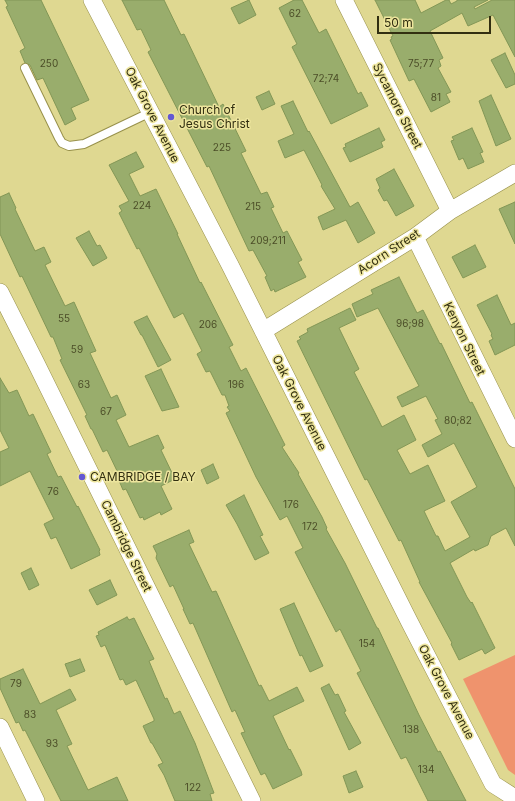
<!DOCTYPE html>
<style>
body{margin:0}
#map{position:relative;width:515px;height:801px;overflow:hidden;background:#dfd891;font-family:Inter,sans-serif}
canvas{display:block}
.scale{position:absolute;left:377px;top:16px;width:114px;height:18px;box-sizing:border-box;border:2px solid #322f11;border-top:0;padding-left:5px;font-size:12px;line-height:14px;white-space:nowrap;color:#322f11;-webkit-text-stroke:3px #ede59d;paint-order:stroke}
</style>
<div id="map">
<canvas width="515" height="801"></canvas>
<div class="scale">50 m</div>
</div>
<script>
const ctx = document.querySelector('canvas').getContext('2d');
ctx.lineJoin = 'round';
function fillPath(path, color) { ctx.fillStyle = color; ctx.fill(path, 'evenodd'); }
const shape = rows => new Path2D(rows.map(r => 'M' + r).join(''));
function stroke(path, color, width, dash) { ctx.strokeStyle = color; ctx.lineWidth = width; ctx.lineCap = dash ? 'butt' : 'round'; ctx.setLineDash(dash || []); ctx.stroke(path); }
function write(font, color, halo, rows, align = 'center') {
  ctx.font = font + ' Inter,sans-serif'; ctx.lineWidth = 3; ctx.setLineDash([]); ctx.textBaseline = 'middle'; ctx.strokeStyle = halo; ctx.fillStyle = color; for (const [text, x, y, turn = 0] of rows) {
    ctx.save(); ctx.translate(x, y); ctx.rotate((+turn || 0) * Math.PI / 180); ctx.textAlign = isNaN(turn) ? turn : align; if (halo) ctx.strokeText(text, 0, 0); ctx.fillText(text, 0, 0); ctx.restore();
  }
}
fillPath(shape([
 [515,655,515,775,508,770,463,679]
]), '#ef936d');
const building = shape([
 [5,0,41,0,89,100,71,108,76,119,65,125,43,78,37,80,30,65,25,63,20,51,25,48,6,7,8,6,5,0],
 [122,0,164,0,181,35,184,34,219,107,223,104,246,151,241,153,261,194,267,192,274,207,271,208,283,233,287,231,302,260,298,262,306,277,275,292,274,289,271,291,265,277,267,276,253,250,249,251,209,166,207,167,148,52,151,50,141,29,137,30,122,0],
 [249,0,256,15,239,24,231,8,249,0],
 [294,0,302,0,319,33,326,29,358,94,361,92,368,106,331,124,292,47,297,44,279,8,294,0],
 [375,0,415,0,421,13,446,0,449,0,451,4,457,1,457,0,488,0,474,7,475,9,492,0,515,0,515,57,493,15,468,26,462,13,430,31,443,58,439,60,441,66,438,68,451,92,446,94,450,102,431,112,414,79,409,81,390,40,392,39,391,37,393,36,375,0],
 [505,53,515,75,515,84,506,88,491,60,505,53],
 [269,91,275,104,262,110,256,97,269,91],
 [491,95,511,139,496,146,479,101,491,95],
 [293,101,308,132,309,131,350,207,358,202,375,233,358,243,346,220,323,230,318,217,335,209,321,186,322,185,304,150,285,158,278,141,294,134,281,106,293,101],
 [379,128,385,140,381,142,383,147,350,162,343,148,346,147,345,144,379,128],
 [472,128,483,152,480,153,484,162,468,169,463,158,459,160,451,141,454,140,452,137,472,128],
 [136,152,144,167,129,174,140,196,156,189,178,234,177,234,200,283,201,282,233,345,229,347,241,371,246,368,285,445,282,447,299,473,298,474,322,517,327,528,326,529,345,563,377,628,378,628,419,715,438,752,440,751,466,801,428,801,406,757,401,759,357,673,361,671,340,629,336,632,295,552,303,548,287,516,280,520,256,477,226,413,230,411,227,407,229,406,225,395,222,395,210,371,206,372,197,354,202,351,183,313,174,318,139,248,137,249,119,213,122,211,119,206,129,201,109,165,136,152],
 [394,169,414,206,396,216,387,200,384,201,378,190,380,188,376,179,394,169],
 [9,193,16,208,15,209,35,251,44,247,51,262,45,265,65,306,74,302,96,351,90,353,111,398,117,395,126,415,116,420,129,447,158,435,164,448,161,450,175,479,161,486,172,509,161,515,160,512,144,520,143,517,140,518,126,489,123,490,117,476,119,475,107,450,103,452,92,429,91,429,85,416,87,415,60,360,62,359,53,337,51,337,22,276,20,277,0,234,0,197,9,193],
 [515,202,515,244,499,209,515,202],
 [89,231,97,246,100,245,107,258,93,266,76,238,89,231],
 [475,245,486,267,463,278,452,257,475,245],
 [399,277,417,313,423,310,440,344,441,343,470,403,472,402,515,489,515,546,506,528,491,536,488,545,475,551,474,549,450,563,467,597,471,603,472,602,495,648,485,654,482,649,459,660,451,644,452,643,419,582,420,582,401,540,399,541,367,479,365,480,297,341,301,339,299,337,308,332,307,329,350,308,356,320,339,328,359,369,354,372,374,411,382,427,404,415,416,440,397,450,410,474,428,465,445,501,424,511,436,536,438,536,445,551,470,537,451,502,477,487,454,443,428,457,422,445,442,434,435,420,438,419,426,396,402,407,397,397,419,386,378,308,357,317,352,304,373,294,371,290,399,277],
 [497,295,511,325,515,323,515,345,495,355,489,341,493,339,491,335,492,334,477,305,497,295],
 [147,316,171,360,158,367,142,335,141,335,134,322,147,316],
 [161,369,179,407,162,411,145,376,161,369],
 [0,378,9,393,17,390,29,416,33,414,51,452,47,454,58,477,61,476,77,507,78,506,100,550,99,551,100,555,71,569,56,537,51,539,44,524,54,519,30,471,0,486,0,452,9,448,0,430,0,378],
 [213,464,219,478,207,484,201,470,213,464],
 [244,495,263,535,260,536,269,553,255,560,237,524,226,505,244,495],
 [189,530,194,542,189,544,212,592,216,591,259,686,261,685,269,701,297,687,304,701,273,716,289,750,290,749,301,771,302,775,273,789,265,773,261,775,241,733,245,732,235,710,232,712,193,623,190,624,183,609,184,609,173,585,170,587,156,558,157,554,153,546,189,530],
 [31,568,39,585,29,590,21,573,31,568],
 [110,580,117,595,97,605,89,590,110,580],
 [294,603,323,666,310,672,302,655,300,656,280,609,294,603],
 [127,617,129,620,134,618,154,659,149,661,165,699,167,698,174,714,180,711,195,743,214,793,210,794,212,801,175,801,164,775,158,765,163,763,152,743,151,743,143,726,154,721,154,719,136,680,126,685,123,679,120,680,105,645,101,647,96,636,99,635,98,632,127,617],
 [80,659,85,671,70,677,65,664,80,659],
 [23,669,40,704,70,689,76,700,56,710,72,744,67,746,88,790,117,777,128,801,61,801,25,730,23,731,19,722,16,723,0,688,0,679,23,669],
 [329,684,335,695,338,694,346,711,344,712,361,743,349,750,321,688,329,684],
 [356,771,363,787,349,793,343,776,356,771]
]);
fillPath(building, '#99ad6c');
stroke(building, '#829656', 1);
const service = shape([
 [25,68,59,138,62,143,69,146,84,144,151,112]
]);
const minor = shape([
 [92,0,230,265,409,621,493,784,515,798],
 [344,0,450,211],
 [415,237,515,439],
 [0,292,36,363,252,801],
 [263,331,415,237,450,211,515,173],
 [0,727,36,801]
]);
stroke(service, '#98914b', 10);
stroke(minor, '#98914b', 18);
stroke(service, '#fff', 8);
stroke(minor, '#fff', 17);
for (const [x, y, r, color] of [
 [171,117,4,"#6458d2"],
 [82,477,4,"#6458d2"]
]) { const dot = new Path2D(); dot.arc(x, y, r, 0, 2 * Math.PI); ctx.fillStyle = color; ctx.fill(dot); stroke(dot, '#ede59d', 1.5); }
write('10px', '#4c4e28', null, [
 ["62",295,14],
 ["250",49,64],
 ["75;77",421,64],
 ["72;74",326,79],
 ["81",436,98],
 ["225",222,148],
 ["224",142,206],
 ["215",253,207],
 ["209;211",268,241],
 ["55",64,319],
 ["96;98",410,324],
 ["206",208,325],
 ["59",77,350],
 ["63",84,385],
 ["196",236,385],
 ["67",106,412],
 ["80;82",458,421],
 ["76",53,492],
 ["176",291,505],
 ["172",310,527],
 ["154",367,644],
 ["79",16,684],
 ["83",30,715],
 ["138",411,730],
 ["93",52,744],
 ["134",426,770],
 ["122",193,788]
]);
write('12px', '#322f11', '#ede59d', [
 ["Sycamore Street",397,106,63],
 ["Oak Grove Avenue",152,115,63],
 ["Acorn Street",389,252,-33],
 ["Kenyon Street",464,339,64],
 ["Oak Grove Avenue",299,403,63],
 ["Cambridge Street",126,546,64],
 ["Oak Grove Avenue",446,692,62]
]);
write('12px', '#322f11', '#ede59d', [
 ["Church of",179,110],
 ["Jesus Christ",179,124],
 ["CAMBRIDGE / BAY",90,477]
], 'left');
</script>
